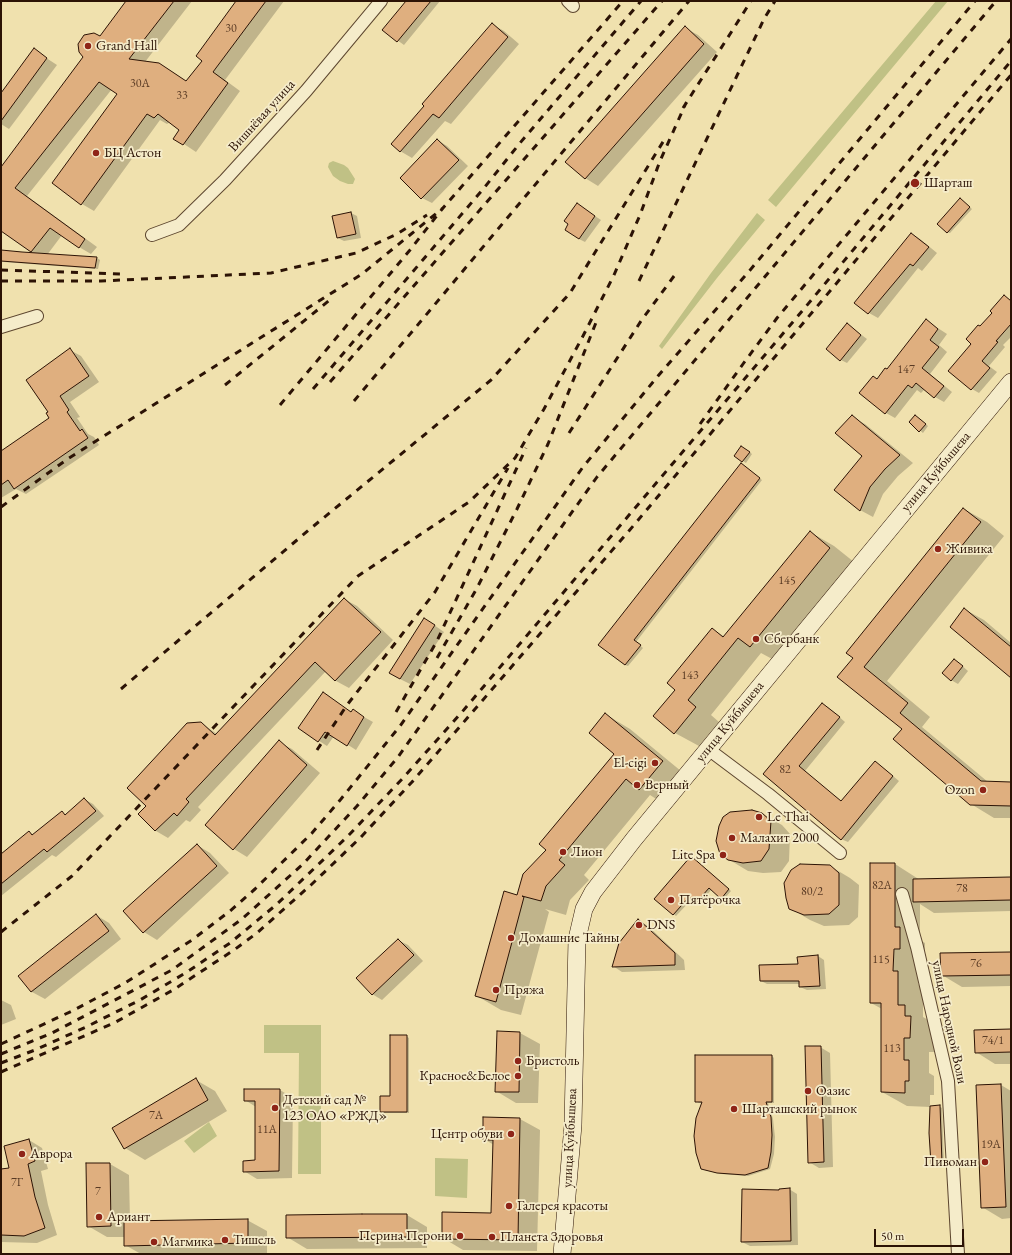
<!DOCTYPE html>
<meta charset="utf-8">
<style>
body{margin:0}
#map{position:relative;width:1012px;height:1255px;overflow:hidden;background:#f0e1ae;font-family:"EB Garamond",serif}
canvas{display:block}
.frame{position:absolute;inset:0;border:2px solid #2c1305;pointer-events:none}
.scale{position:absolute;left:874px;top:1229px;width:90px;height:18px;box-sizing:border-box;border:2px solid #2c1305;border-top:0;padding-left:5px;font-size:12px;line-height:14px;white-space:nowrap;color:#2c1305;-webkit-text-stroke:3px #f5ecca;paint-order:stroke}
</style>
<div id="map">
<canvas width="1012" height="1255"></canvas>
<div class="frame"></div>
<div class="scale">50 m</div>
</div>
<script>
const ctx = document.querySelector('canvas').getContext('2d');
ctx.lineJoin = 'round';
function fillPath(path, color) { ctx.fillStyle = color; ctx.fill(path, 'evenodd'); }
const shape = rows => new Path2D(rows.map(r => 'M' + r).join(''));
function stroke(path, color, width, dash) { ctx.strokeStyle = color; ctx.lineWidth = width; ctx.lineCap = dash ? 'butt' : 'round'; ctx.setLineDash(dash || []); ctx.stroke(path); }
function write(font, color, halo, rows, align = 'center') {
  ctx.font = font + ' "EB Garamond",serif'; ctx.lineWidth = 3.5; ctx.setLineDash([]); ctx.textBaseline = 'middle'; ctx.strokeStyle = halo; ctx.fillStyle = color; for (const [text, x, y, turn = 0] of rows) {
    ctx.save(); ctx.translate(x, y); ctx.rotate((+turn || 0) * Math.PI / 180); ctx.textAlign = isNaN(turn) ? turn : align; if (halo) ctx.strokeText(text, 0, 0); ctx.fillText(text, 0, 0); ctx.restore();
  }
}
fillPath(shape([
 [936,1,948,1,776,207,768,200],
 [333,161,344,165,348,168,355,179,353,184,348,184,340,181,333,176,328,167,329,163],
 [757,213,765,220,717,278,662,349,659,346,711,273],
 [264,1025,321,1025,321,1174,298,1174,299,1053,264,1053],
 [209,1122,217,1136,194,1153,184,1141],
 [435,1158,468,1159,467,1198,435,1196]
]), '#c0c185');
fillPath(shape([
 [128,1,192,1,145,62,159,64,187,82,204,61,238,1,284,1,225,80,240,91,196,152,175,138,181,130,170,122,167,124,160,120,94,211,82,204,119,93,112,89,27,196,97,247,91,254,79,247,62,235,47,255,97,258,100,260,98,269,4,262,1,261,34,254,1,230,1,169],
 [407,1,440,1,404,45,383,30],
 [492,24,504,31,519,44,451,124,445,121,412,158,400,151,425,106],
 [685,28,698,35,717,52,598,186,585,178],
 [34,50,57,65,9,129,1,124,1,95],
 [437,140,447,146,468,166,432,203,422,198],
 [962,201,972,209,950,233,947,232],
 [583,208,601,220,585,242,579,239],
 [351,213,357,216,361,238,344,241,338,238],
 [912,234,920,239,937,253,922,271,918,268,878,318,869,313,856,303],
 [1004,296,1011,300,1011,337,1003,345,1005,347,989,366,997,372,979,393,972,389,972,344,981,327,994,312],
 [927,321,947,334,939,345,947,352,930,374,952,392,944,402,935,397,925,389,921,393,917,390,895,418,886,413,861,393,878,379,887,370],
 [847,324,867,339,847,363,841,360],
 [70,350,81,356,99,382,70,402,80,417,77,418,88,434,94,437,99,445,26,494,16,489,1,498,1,452,50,419,49,412],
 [852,417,865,424,913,463,898,476,883,494,873,517,860,510,863,456],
 [918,418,928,426,923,433,910,422],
 [744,448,752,454,746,463,735,456],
 [744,466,762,480,636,642,643,648,628,666,625,665,600,645],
 [964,509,987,522,1004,536,887,681,930,717,922,727,988,782,1011,783,1011,818,994,818,971,804,903,729,839,677],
 [810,532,834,546,854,562,774,660,761,653,711,715,719,722,699,746,675,733,712,629,725,637],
 [344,599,357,606,393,640,349,688,336,681,326,671,198,807,201,810,190,822,186,820,168,838,156,831,140,814,148,806,201,723,217,734],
 [964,609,984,620,1011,643,1011,676],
 [434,625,444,632,410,684,400,679],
 [960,664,968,671,958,684,951,680],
 [823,704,829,708,845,722,805,771,842,802,875,762,881,766,899,781,848,842,841,839,765,774],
 [353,711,373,722,356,750,334,736,327,746,299,728,352,713],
 [605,714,630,729,687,776,664,804,650,795,584,875,589,880,570,900,566,915,545,909,549,912,521,1015,501,1010,477,996,518,896,548,850,615,753],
 [279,742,292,749,320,773,247,857,234,849,207,825],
 [84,799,93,804,104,816,56,857,52,855,1,896,1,855,29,832,34,835,62,812,66,815],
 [762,814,782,825,790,834,789,861,781,872,763,873,748,871,728,859],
 [197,845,210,853,229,873,157,940,144,932],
 [694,859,731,891,724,899,712,889,699,904,692,899,676,916,656,899],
 [895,864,920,880,1011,878,1011,911,934,913,920,904,920,940,925,943,925,963,919,963,918,984,923,987,923,1017,930,1021,936,1052,929,1052,929,1073,934,1076,934,1095,930,1095,930,1107,939,1106,942,1108,944,1165,935,1165,932,1164,931,1107,907,1106,882,1092,882,1009,871,1003],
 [830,866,850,878,859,885,858,917,849,925,824,926,810,920,790,908],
 [96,915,109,923,121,939,45,999,32,992,19,976],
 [638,920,648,926,684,960,685,970,622,972,613,966],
 [398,940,408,945,423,961,382,1000,372,994],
 [1011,953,1011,986,962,987,942,975],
 [818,956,824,960,826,989,807,990,800,987,800,984,767,984,761,981],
 [1,1000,11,1005,16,1019,1,1025],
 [1011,1030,1011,1064,995,1064,976,1052],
 [498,1032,520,1033,540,1044,538,1103,516,1103,496,1091],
 [406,1036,409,1038,409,1113,383,1113,381,1112,391,1097],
 [820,1047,830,1053,833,1167,819,1168,809,1162],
 [772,1056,774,1058,774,1103,768,1103,773,1119,775,1137,774,1154,770,1169,748,1176,721,1174,702,1168,703,1103,699,1103,696,1101],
 [196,1080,215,1091,227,1111,145,1160,125,1148],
 [1001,1085,1011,1091,1011,1218,1002,1219,982,1207],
 [245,1090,280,1090,293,1098,292,1178,257,1179,244,1171,256,1161,256,1107,245,1100],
 [484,1118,520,1119,540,1130,537,1251,463,1250,443,1238,492,1214,494,1145,484,1139],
 [29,1140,42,1148,48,1169,41,1171,48,1205,57,1235,37,1243,1,1242,1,1170,10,1168,5,1146],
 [110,1164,129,1175,130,1222,247,1220,267,1231,267,1254,141,1254,125,1245,125,1237,107,1237,88,1226],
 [789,1189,797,1194,798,1245,750,1246,742,1242,780,1191],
 [407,1215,427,1227,427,1248,307,1249,287,1237]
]), '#0003');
const building = shape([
 [126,1,174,1,129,59,159,63,186,81,202,61,196,56,236,1,266,1,213,72,228,83,183,145,173,139,179,130,158,114,154,118,147,114,81,205,52,183,117,94,99,82,15,188,85,239,79,248,50,228,31,252,1,231,1,167,83,57,79,52,78,44,84,35,94,33,100,36,126,1],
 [406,1,431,1,397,42,382,30,406,1],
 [492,23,508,37,439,118,433,114,400,152,391,144,424,106,422,104,492,23],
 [685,26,704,44,585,179,565,162,685,26],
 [34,48,47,58,1,121,1,93,34,48],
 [437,139,459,160,421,199,400,178,437,139],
 [960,198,970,207,947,233,937,224,960,198],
 [577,203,595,216,579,239,565,230,568,224,564,221,577,203],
 [351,212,356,234,337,238,332,216,351,212],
 [911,233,929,247,913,266,910,264,868,314,854,303,911,233],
 [1,250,22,252,97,257,95,268,1,261,1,250],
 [1004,295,1011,301,1011,324,996,341,998,342,982,361,990,368,971,390,948,371,971,344,966,339,978,325,980,326,992,313,990,311,1004,295],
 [926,319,938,329,930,340,939,347,922,368,944,386,934,398,916,383,912,388,908,385,885,414,859,393,873,376,877,379,885,368,887,369,926,319],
 [847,323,861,335,840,361,826,349,847,323],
 [70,348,89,376,60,396,69,410,67,412,80,431,82,429,88,438,14,489,8,480,1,485,1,451,49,418,46,413,48,412,26,380,70,348],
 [852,415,900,455,885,469,870,487,860,511,834,490,862,456,835,433,852,415],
 [915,415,926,424,919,432,909,422,915,415],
 [741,446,750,452,742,462,734,456,741,446],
 [741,463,760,478,634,640,641,645,625,665,598,645,741,463],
 [963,508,981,522,864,667,908,703,900,713,981,781,1011,782,1011,806,970,805,893,739,902,729,837,677,853,658,846,653,963,508],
 [810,531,830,548,750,647,738,638,688,700,696,707,674,734,653,716,675,690,667,683,712,628,723,637,810,531],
 [344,598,381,632,335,681,315,662,186,799,189,802,177,816,174,813,155,831,138,814,146,806,127,788,187,723,201,722,215,735,344,598],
 [964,608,1011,647,1011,678,950,627,964,608],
 [424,618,435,625,400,679,389,673,424,618],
 [954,659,963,666,951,681,942,673,954,659],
 [323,692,351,712,353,709,364,717,347,746,325,732,318,742,298,728,323,692],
 [822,703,840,717,799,766,841,801,875,761,893,776,841,840,763,774,822,703],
 [605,713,663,761,639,790,626,779,559,860,565,865,546,886,541,901,522,896,524,897,496,1002,475,996,504,891,517,895,523,874,546,850,539,844,614,754,589,733,605,713],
 [279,740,307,765,233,850,205,825,279,740],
 [84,798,96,811,76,828,47,852,44,849,1,884,1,854,29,831,32,835,62,811,65,815,84,798],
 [752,810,762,813,771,821,769,849,761,861,743,863,728,860,720,854,716,841,719,826,723,817,730,812,752,810],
 [197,844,217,866,143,933,123,911,197,844],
 [691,856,729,889,721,899,709,888,696,903,689,897,673,915,654,899,691,856],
 [870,863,895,863,895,927,900,927,900,949,894,949,893,971,898,971,898,1005,905,1005,905,1016,911,1016,910,1038,904,1038,904,1060,909,1060,909,1081,905,1081,905,1093,881,1092,881,1003,870,1003,870,863],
 [800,864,830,865,839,873,839,905,829,914,804,915,789,909,786,898,784,883,791,870,800,864],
 [1011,877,1011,900,913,902,913,879,1011,877],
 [96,914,109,931,31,992,18,976,96,914],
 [638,919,675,953,675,965,612,967,619,943,638,919],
 [398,939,414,955,372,995,356,978,398,939],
 [1011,952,1011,975,941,976,940,953,1011,952],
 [818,955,820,986,799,987,799,981,760,981,759,965,798,964,797,957,818,955],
 [1011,1029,1011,1052,975,1053,974,1030,1011,1029],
 [497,1031,520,1032,519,1092,495,1092,497,1031],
 [390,1035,407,1035,407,1112,380,1112,380,1096,390,1096,390,1035],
 [805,1046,821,1046,824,1162,808,1163,805,1046],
 [695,1055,772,1055,772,1102,766,1102,771,1117,772,1135,771,1152,768,1168,745,1175,717,1173,701,1169,696,1153,694,1136,696,1118,702,1102,695,1102,695,1055],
 [196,1078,208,1100,124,1149,112,1128,196,1078],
 [1001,1084,1006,1207,981,1208,976,1085,1001,1084],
 [244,1089,280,1089,279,1171,243,1172,243,1161,255,1160,255,1101,244,1101,244,1089],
 [940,1105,942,1164,931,1164,929,1133,930,1106,940,1105],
 [483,1117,520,1118,518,1240,442,1239,442,1212,491,1213,493,1140,483,1140,483,1117],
 [29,1139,35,1161,28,1164,35,1197,45,1228,24,1236,1,1235,1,1169,9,1168,4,1146,29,1139],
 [86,1163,110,1163,111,1226,87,1227,86,1163],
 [790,1188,791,1241,741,1242,742,1189,779,1190,779,1189,790,1188],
 [362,1214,407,1214,407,1237,286,1238,286,1215,362,1214],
 [248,1219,248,1243,124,1246,124,1221,248,1219]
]);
fillPath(building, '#dfaf7f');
stroke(building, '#2c1305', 1);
const street = shape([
 [568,1,573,6],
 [152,235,179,225,225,180,306,91,381,1],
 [1,327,37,316],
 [708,749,768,794,840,853],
 [902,894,917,947,948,1081,958,1254]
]);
const secondary = shape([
 [562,1254,573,1125,577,939,584,909,593,892,634,839,1011,382]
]);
stroke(street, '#5d462f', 14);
stroke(secondary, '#2c1305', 18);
stroke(street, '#f5ecca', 12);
stroke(secondary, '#f5ecca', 17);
stroke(shape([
 [683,108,751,1],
 [1,270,122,274],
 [1,281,101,281,271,273,356,253,397,234,427,215],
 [639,281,764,19,775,1],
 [330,382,662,1],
 [225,385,331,299],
 [313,389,484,188,520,143,641,1],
 [354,401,689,1],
 [280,405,410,250,443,208,623,1],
 [700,424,743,364,777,318,1011,39],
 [569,433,641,321,677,272],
 [1,507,69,458,362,274,443,208],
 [437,658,477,588,517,509,548,444,597,320],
 [121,689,310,529,491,380,570,293,666,137],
 [396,712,437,641,526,448],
 [317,750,347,705,435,592,508,468],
 [1,932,72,876,358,576,469,502,515,458,544,409,583,336,614,275,640,215,660,161,686,103],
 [1,1044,72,1011,125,983,192,940,230,911,255,889,312,833,341,799,400,726,583,467,658,376,751,269,975,1],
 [1,1054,52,1033,172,970,242,919,303,864,357,806,398,757,597,477,996,1],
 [1,1063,35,1050,86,1027,140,1000,187,972,230,943,276,905,348,836,403,778,462,712,803,310,1011,61],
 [1,1072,114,1023,173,990,234,950,257,933,312,884,361,837,412,782,634,525,1011,75]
]), '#2c1305', 3, [7, 7]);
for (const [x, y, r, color] of [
 [88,46,4,"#8f2418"],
 [96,153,4,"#8f2418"],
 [915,183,5,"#8f2418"],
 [938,549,4,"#8f2418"],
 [756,639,4,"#8f2418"],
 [655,763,4,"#8f2418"],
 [637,785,4,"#8f2418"],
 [983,790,4,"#8f2418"],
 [759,817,4,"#8f2418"],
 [732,838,4,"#8f2418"],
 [563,852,4,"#8f2418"],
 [723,855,4,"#8f2418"],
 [671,900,4,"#8f2418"],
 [639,925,4,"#8f2418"],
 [511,938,4,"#8f2418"],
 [496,990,4,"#8f2418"],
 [518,1061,4,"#8f2418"],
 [518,1076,4,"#8f2418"],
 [808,1091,4,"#8f2418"],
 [275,1108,4,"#8f2418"],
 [734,1109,4,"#8f2418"],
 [511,1134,4,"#8f2418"],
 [22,1154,4,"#8f2418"],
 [985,1162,4,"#8f2418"],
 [509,1206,4,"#8f2418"],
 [99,1217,4,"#8f2418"],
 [460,1236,4,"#8f2418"],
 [492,1237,4,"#8f2418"],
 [225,1240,4,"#8f2418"],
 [154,1242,4,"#8f2418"]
]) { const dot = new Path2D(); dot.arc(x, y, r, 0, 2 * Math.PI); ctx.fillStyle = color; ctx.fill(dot); stroke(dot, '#f5ecca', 1.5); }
write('12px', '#593a24', null, [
 ["30",231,29],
 ["30А",140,84],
 ["33",182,96],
 ["147",906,370],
 ["145",787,581],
 ["143",690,676],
 ["82",785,770],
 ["82А",882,886],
 ["78",962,889],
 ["80/2",812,892],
 ["115",881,960],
 ["76",976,964],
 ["74/1",993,1041],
 ["113",892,1049],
 ["7А",156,1116],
 ["11А",267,1130],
 ["19А",991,1145],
 ["7Г",17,1183],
 ["7",98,1192]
]);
write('14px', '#2c1305', '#f5ecca', [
 ["Grand Hall",96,46],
 ["БЦ Астон",104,153],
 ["Шарташ",924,183],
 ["Живика",946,549],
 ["Сбербанк",764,639],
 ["El-cigi",647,763,"right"],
 ["Верный",645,785],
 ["Ozon",975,790,"right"],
 ["Le Thai",767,817],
 ["Малахит 2000",740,838],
 ["Лион",571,852],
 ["Lite Spa",715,855,"right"],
 ["Пятёрочка",679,900],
 ["DNS",647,925],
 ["Домашние Тайны",519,938],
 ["Пряжа",504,990],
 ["Бристоль",526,1061],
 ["Красное&Белое",510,1076,"right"],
 ["Оазис",816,1091],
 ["Детский сад №",283,1100],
 ["123 ОАО «РЖД»",283,1116],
 ["Шарташский рынок",742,1109],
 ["Центр обуви",503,1134,"right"],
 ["Аврора",30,1154],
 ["Пивоман",977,1162,"right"],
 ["Галерея красоты",517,1206],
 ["Ариант",107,1217],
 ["Перина Перони",452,1236,"right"],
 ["Планета Здоровья",500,1237],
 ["Тишель",233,1240],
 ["Магмика",162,1242]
], 'left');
write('14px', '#2c1305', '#f5ecca', [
 ["Вишнёвая улица",262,116,-48],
 ["улица Куйбышева",936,472,-50],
 ["улица Куйбышева",730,722,-51],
 ["улица Народной Воли",949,1022,78],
 ["улица Куйбышева",570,1138,-87]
]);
</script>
